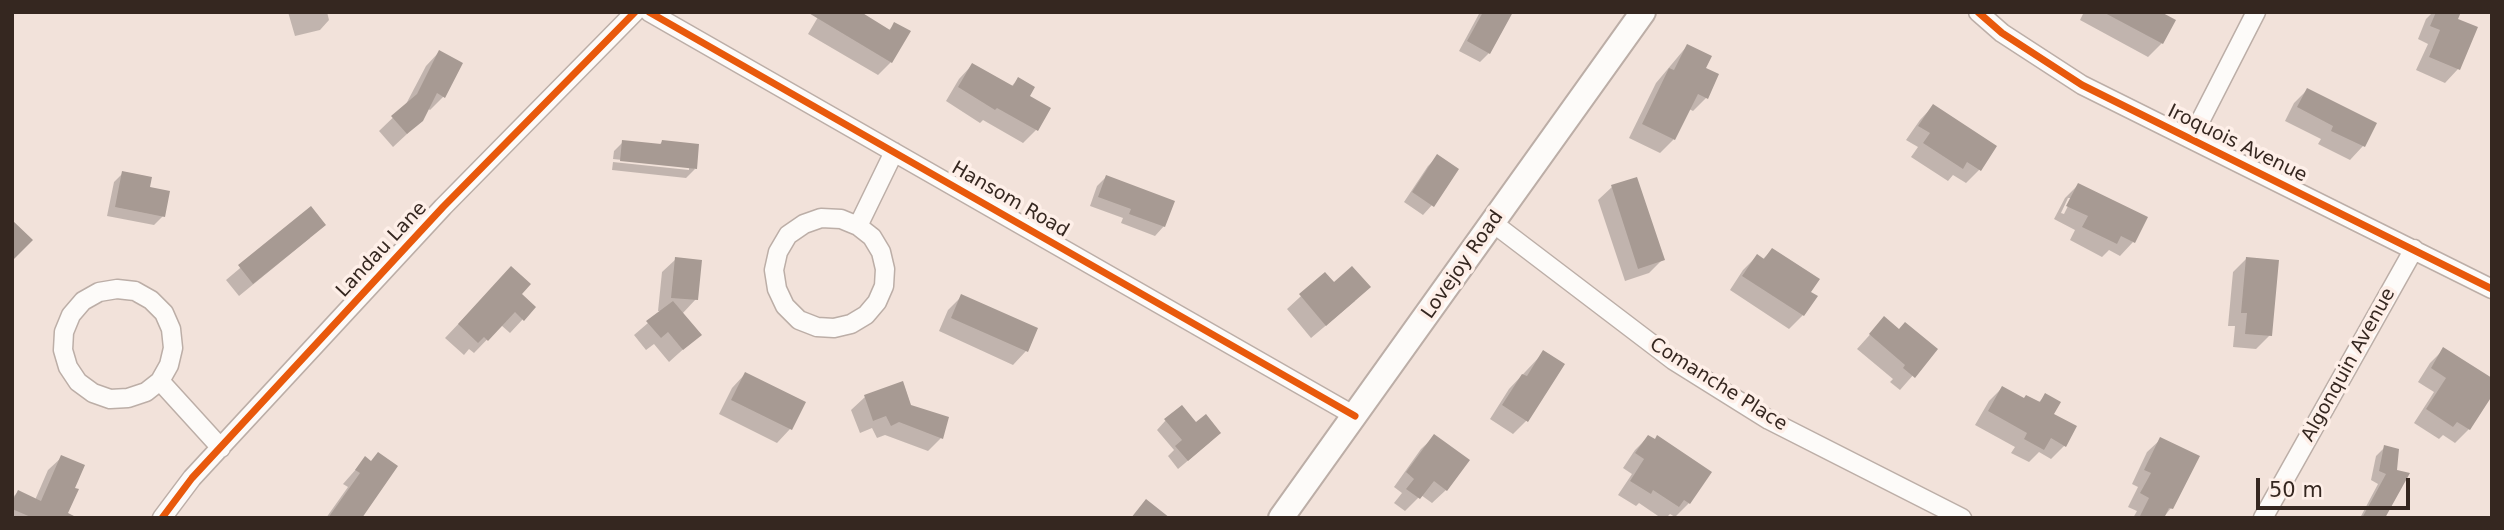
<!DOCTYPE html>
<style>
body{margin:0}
#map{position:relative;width:2504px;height:530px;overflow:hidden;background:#f2e2da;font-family:"DejaVu Sans",sans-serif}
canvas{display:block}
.frame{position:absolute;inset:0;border:14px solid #352720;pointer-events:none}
.scale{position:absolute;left:2256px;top:478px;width:154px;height:32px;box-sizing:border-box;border:4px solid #352720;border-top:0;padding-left:9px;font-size:21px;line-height:24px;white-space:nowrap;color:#352720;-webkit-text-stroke:5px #feefe8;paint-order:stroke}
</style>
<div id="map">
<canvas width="2504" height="530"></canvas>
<div class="frame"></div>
<div class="scale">50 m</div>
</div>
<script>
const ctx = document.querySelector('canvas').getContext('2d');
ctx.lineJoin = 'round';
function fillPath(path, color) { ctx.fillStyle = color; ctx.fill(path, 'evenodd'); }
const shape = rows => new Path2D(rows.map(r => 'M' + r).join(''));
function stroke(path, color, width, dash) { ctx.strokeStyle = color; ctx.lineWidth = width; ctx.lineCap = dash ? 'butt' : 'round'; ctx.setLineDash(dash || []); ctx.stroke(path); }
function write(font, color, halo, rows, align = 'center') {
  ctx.font = font + ' "DejaVu Sans",sans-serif'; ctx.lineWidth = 7; ctx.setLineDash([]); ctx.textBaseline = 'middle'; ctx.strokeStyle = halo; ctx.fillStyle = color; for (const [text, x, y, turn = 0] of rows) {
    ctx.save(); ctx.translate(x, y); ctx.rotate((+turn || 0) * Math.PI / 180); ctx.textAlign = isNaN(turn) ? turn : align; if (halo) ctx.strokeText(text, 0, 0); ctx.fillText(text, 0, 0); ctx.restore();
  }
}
fillPath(shape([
 [288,12,327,12,329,20,320,30,295,36],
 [821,12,888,31,895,24,891,62,878,75,808,34],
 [1480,12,1508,12,1489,53,1480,62,1459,51],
 [2084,12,2157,12,2162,43,2148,57,2080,20],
 [2433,12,2454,12,2456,19,2458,69,2445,83,2416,70,2428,44,2418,39,2426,19],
 [1687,46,1704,69,1706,98,1693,111,1689,109,1674,139,1660,153,1629,138,1656,83],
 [439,52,444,96,430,110,427,108,407,134,393,147,379,131,405,106,426,66],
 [972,65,1011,87,1018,79,1028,97,1036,130,1023,143,983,120,980,123,946,101,959,79],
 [2307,90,2375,123,2363,146,2350,160,2318,144,2321,139,2285,121,2294,103],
 [1933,106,1995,147,1979,170,1966,183,1953,175,1948,181,1911,157,1918,147,1906,140,1920,120],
 [623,142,659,145,662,142,695,169,686,178,612,170,613,162,689,170,689,167,613,159,614,151],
 [1437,157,1432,205,1423,215,1404,202,1428,166],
 [123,173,148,189,163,216,154,225,107,216,114,182],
 [1106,177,1164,226,1155,236,1121,223,1123,218,1090,206,1097,186],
 [2078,185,2133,242,2120,256,2109,250,2102,257,2070,240,2075,230,2054,219,2065,198],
 [2068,198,2072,198,2064,214,2061,213],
 [1612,187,1663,259,1649,273,1625,281,1598,200],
 [310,209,310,238,239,296,226,280],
 [1772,250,1809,292,1803,315,1789,329,1730,290,1743,270,1757,256,1762,260],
 [2247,258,2270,335,2256,349,2233,347,2235,326,2228,326,2233,272],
 [676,259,696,299,682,314,699,335,669,362,654,344,646,350,634,335,662,311,658,311,662,272],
 [1325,274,1355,301,1311,338,1287,309],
 [498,282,520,294,523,319,510,333,501,325,474,353,469,349,464,355,445,338],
 [961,297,1036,329,1026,351,1013,365,939,331,948,310],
 [1884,319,1898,331,1936,349,1900,390,1890,382,1893,379,1857,349],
 [2444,349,2492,393,2469,429,2455,443,2443,435,2439,439,2414,423,2434,392,2418,382,2430,363],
 [1543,353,1527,420,1513,434,1490,419,1509,389],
 [745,374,803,403,790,429,777,443,719,414,732,388],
 [2002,388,2024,400,2038,403,2045,396,2065,445,2051,459,2039,452,2029,462,2011,453,2015,447,1975,425,1989,401],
 [865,397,910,406,941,438,928,451,885,435,877,438,872,428,860,433,851,410],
 [1166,420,1196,425,1210,442,1178,469,1168,456,1174,450,1157,430],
 [1435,436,1446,490,1432,503,1421,495,1405,511,1394,503,1402,493,1394,487,1421,449],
 [1648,437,1709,473,1689,503,1675,517,1670,514,1666,518,1661,518,1639,503,1636,506,1618,495,1632,474,1623,468,1635,450],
 [2161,439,2171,508,2163,518,2133,518,2137,511,2128,507,2138,487,2132,484,2147,452],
 [2385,447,2397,450,2383,518,2360,518,2378,484,2371,480,2376,456],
 [62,457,64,518,12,518,12,498,18,492,35,500,48,470],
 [365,459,360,518,326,518,348,487,343,484]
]), '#0003');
fillPath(shape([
 [807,12,861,12,890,30,894,22,911,31,892,63],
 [1483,12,1513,12,1490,54,1467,41],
 [2103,12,2161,12,2176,20,2163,44],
 [2436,12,2461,12,2458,19,2478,27,2460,70,2429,57,2440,30,2430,26],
 [1687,44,1712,56,1706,68,1719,74,1708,99,1698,94,1675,140,1642,124,1669,68,1674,70],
 [439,50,463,63,445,98,437,93,423,121,407,134,391,116,417,94],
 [972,63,1013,86,1018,77,1035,87,1030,96,1051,108,1038,131,997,108,995,110,958,87],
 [2307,88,2377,123,2365,147,2331,131,2333,126,2297,107],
 [1933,104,1997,146,1981,171,1967,162,1963,169,1923,143,1930,133,1918,126],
 [622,140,661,144,662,140,699,144,697,169,620,161],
 [1437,154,1459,169,1434,207,1412,192],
 [122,171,152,177,150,187,170,191,165,217,115,207],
 [1106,175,1175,201,1165,227,1129,214,1131,209,1098,197],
 [1637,177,1665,260,1638,269,1611,185],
 [2078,183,2148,217,2135,243,2121,236,2117,244,2082,227,2088,216,2066,206],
 [311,206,326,225,253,284,238,265],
 [12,220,33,240,12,261],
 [1772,248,1820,279,1811,292,1818,296,1804,316,1742,276,1757,254,1764,259],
 [675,257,702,260,698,300,671,298],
 [2246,257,2279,260,2272,336,2245,334,2247,313,2241,313],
 [511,266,531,284,522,294,536,307,524,321,515,312,488,341,484,337,478,343,458,324],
 [1352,266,1371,287,1326,326,1299,294,1325,272,1334,282],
 [961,294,1038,328,1028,352,951,318],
 [673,301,702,335,683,350,668,332,661,338,646,321],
 [1884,316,1899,329,1905,322,1938,349,1915,378,1903,368,1905,365,1869,334],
 [2443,347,2492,378,2492,396,2470,430,2457,422,2453,427,2426,409,2446,378,2431,368],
 [1543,350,1565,364,1528,422,1502,405,1522,374,1527,376],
 [745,372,806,402,792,430,731,400],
 [903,381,911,405,949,417,943,439,899,422,891,426,886,416,873,421,864,395],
 [2002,386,2024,398,2026,395,2040,402,2045,393,2061,402,2054,414,2077,426,2066,447,2051,438,2044,450,2024,439,2027,433,1988,411],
 [1182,405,1196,422,1206,414,1221,433,1188,461,1175,446,1182,440,1164,419],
 [1434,434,1470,460,1447,491,1434,481,1420,499,1406,489,1414,479,1406,472],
 [1648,435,1655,439,1657,435,1712,472,1690,504,1684,500,1679,507,1653,490,1651,494,1630,481,1644,459,1635,453],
 [2160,437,2200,456,2173,509,2169,508,2164,518,2139,518,2149,498,2140,493,2151,473,2144,470],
 [2384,445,2399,449,2397,470,2410,473,2385,518,2362,518,2386,474,2379,471],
 [378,452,398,466,362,518,328,518,360,473,355,470,365,456,371,461],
 [61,455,85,465,75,488,79,489,68,513,78,518,33,518,12,509,12,502,18,490,41,501],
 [1146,499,1170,518,1131,518]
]), '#a79a93');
const minor = shape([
 [649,12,1355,416],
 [1978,12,2002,33,2082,85,2492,289],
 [2191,139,2256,12],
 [1493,223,1673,360,1769,420,1962,518],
 [858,226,872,237,881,252,885,269,884,286,877,302,866,315,851,324,834,328,817,327,799,320,785,306,777,289,774,270,778,252,788,235,804,224,821,218,841,219,858,226,894,152],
 [160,381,146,392,128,398,110,399,93,393,78,382,68,367,63,350,64,332,71,315,83,301,99,292,117,289,135,291,151,300,164,313,171,329,173,348,169,365,160,381,221,448],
 [162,518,192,478,443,207,635,12],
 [2263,518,2414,249]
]);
const secondary = shape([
 [1281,518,1643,12]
]);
stroke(minor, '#bcaea7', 21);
stroke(secondary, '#bcaea7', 28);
stroke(minor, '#fdfbf9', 18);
stroke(secondary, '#fdfbf9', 24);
stroke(shape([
 [649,12,1355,416],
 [1978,12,2002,33,2082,85,2492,289],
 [162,518,192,478,443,207,635,12]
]), '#e8590c', 7);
write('19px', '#352720', '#feefe8', [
 ["Iroquois Avenue",2237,144,26],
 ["Hansom Road",1010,200,30],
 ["Landau Lane",382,250,-47],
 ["Lovejoy Road",1463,265,-55],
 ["Algonquin Avenue",2349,365,-61],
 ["Comanche Place",1718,385,32]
]);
</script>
